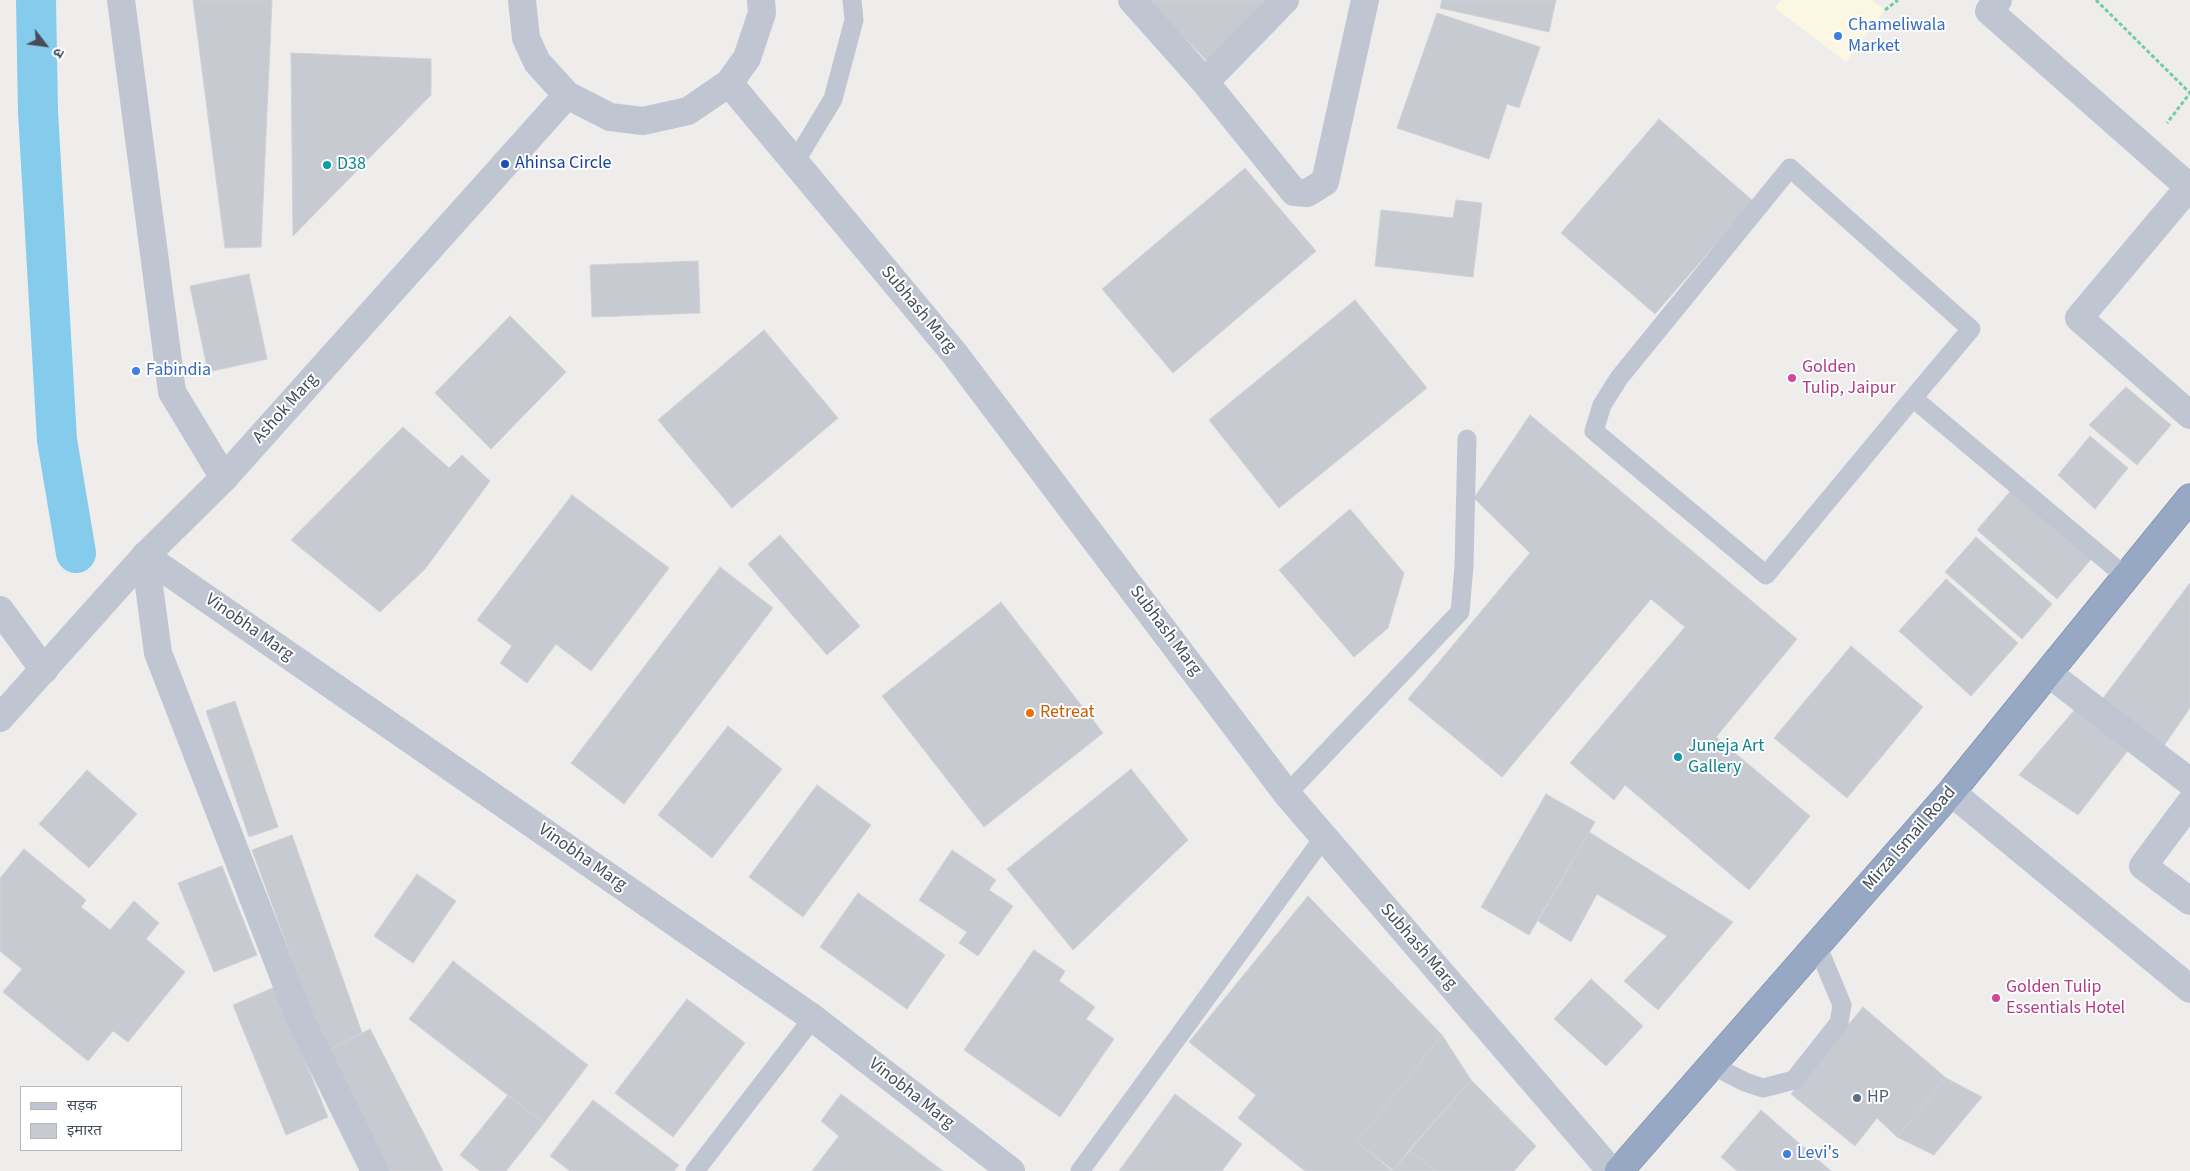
<!DOCTYPE html>
<meta charset="utf-8">
<style>
body{margin:0}
#map{position:relative;width:2190px;height:1171px;overflow:hidden;background:#efecec;font-family:"Source Sans 3","Noto Sans Devanagari",sans-serif}
canvas{display:block}
.legend{position:absolute;left:20px;top:1086px;width:162px;height:65px;box-sizing:border-box;background:#fff;border:1px solid #b4b8bd;margin:0;padding:6px 9px;list-style:none;font-size:15px;color:#444d59}
.legend li{display:flex;align-items:center;gap:10px;height:25px}
.legend b{width:25px;border:1px solid #b4b8bd}
.north{position:absolute;left:20px;top:20px;width:50px;height:50px;-webkit-text-stroke:4px #fff;paint-order:stroke;rotate:120deg;font-size:14px;font-weight:700;line-height:20px;text-align:center;color:#444d59}
.north::after{content:'';display:block;margin:auto;width:18px;height:22px;background:#444d59;clip-path:polygon(50% 0,100% 100%,50% 72%,0 100%)}
</style>
<div id="map">
<canvas width="2190" height="1171"></canvas>
<ul class="legend">
<li><b style="height:6px;background:#bfc6d2"></b>सड़क</li>
<li><b style="height:14px;background:#c8cad2"></b>इमारत</li>
</ul>
<div class="north">उ</div>
</div>
<script>
const ctx = document.querySelector('canvas').getContext('2d');
ctx.lineJoin = 'round';
function fillPath(path, color) { ctx.fillStyle = color; ctx.fill(path, 'evenodd'); }
const shape = rows => new Path2D(rows.map(r => 'M' + r).join(''));
function stroke(path, color, width, dash) { ctx.strokeStyle = color; ctx.lineWidth = width; ctx.lineCap = dash ? 'butt' : 'round'; ctx.setLineDash(dash || []); ctx.stroke(path); }
function write(font, color, halo, rows, align = 'center') {
  ctx.font = font + ' "Source Sans 3",sans-serif'; ctx.lineWidth = 4; ctx.setLineDash([]); ctx.textBaseline = 'middle'; ctx.strokeStyle = halo; ctx.fillStyle = color; for (const [text, x, y, turn = 0] of rows) {
    ctx.save(); ctx.translate(x, y); ctx.rotate((+turn || 0) * Math.PI / 180); ctx.textAlign = isNaN(turn) ? turn : align; if (halo) ctx.strokeText(text, 0, 0); ctx.fillText(text, 0, 0); ctx.restore();
  }
}
fillPath(shape([
 [1781,0,1872,0,1885,10,1846,62,1775,8]
]), '#fbf7e3');
stroke(shape([
 [36,0,38,112,57,440,76,553]
]), '#85cbeb', 40);
const building = shape([
 [193,0,272,0,261,247,225,248,193,0],
 [1148,0,1272,0,1207,61,1148,0],
 [1442,0,1556,0,1549,32,1440,8,1442,0],
 [1437,13,1540,47,1519,108,1507,104,1489,159,1397,128,1437,13],
 [291,53,431,59,431,95,293,236,291,53],
 [1659,119,1753,201,1655,314,1561,233,1659,119],
 [1245,168,1316,251,1173,373,1102,289,1245,168],
 [1456,200,1482,203,1473,277,1375,266,1381,210,1453,218,1456,200],
 [698,261,700,313,592,317,590,265,698,261],
 [249,274,267,359,208,372,190,286,249,274],
 [1355,300,1427,388,1279,508,1209,420,1355,300],
 [510,316,566,372,491,449,435,393,510,316],
 [764,330,838,418,732,508,658,420,764,330],
 [2126,387,2171,425,2137,465,2089,425,2126,387],
 [1530,415,1797,639,1716,737,1810,816,1749,890,1625,785,1614,800,1570,763,1685,627,1651,599,1502,777,1408,699,1530,553,1474,498,1530,415],
 [403,427,449,468,462,455,490,481,425,569,380,612,291,540,403,427],
 [2090,436,2128,468,2095,509,2058,475,2090,436],
 [2013,488,2093,557,2057,599,1977,530,2013,488],
 [572,495,669,568,591,671,556,644,527,683,500,663,512,646,477,620,572,495],
 [1350,509,1404,573,1388,628,1354,657,1279,570,1350,509],
 [780,535,860,626,827,655,748,564,780,535],
 [1976,537,2052,604,2022,639,1945,572,1976,537],
 [720,567,773,608,624,804,571,763,720,567],
 [1946,579,2018,643,1971,696,1899,631,1946,579],
 [2190,583,2190,708,2163,747,2101,701,2190,583],
 [1001,602,1103,733,984,827,882,696,1001,602],
 [1851,646,1923,707,1847,798,1774,738,1851,646],
 [235,701,278,827,249,837,206,711,235,701],
 [2077,707,2130,748,2078,815,2019,775,2077,707],
 [728,726,782,769,712,858,658,815,728,726],
 [1131,769,1188,840,1073,950,1007,869,1131,769],
 [87,770,137,814,89,868,39,824,87,770],
 [817,785,871,825,803,917,749,877,817,785],
 [1546,794,1595,822,1529,935,1481,907,1546,794],
 [1589,832,1733,922,1658,1010,1624,981,1667,936,1597,894,1571,942,1538,921,1589,832],
 [292,835,362,1033,326,1052,252,850,292,835],
 [24,849,86,900,81,907,110,930,134,901,159,923,146,939,185,972,128,1042,113,1031,88,1061,3,992,22,969,0,951,0,878,24,849],
 [952,850,996,880,989,890,1013,906,978,956,959,943,967,932,919,900,952,850],
 [222,866,257,955,214,972,178,883,222,866],
 [417,874,456,901,413,963,374,936,417,874],
 [858,893,945,955,907,1009,820,947,858,893],
 [1308,896,1442,1035,1357,1142,1392,1171,1305,1171,1238,1118,1256,1095,1189,1042,1308,896],
 [1034,950,1065,971,1059,981,1095,1007,1086,1019,1114,1039,1060,1117,964,1050,1034,950],
 [453,961,588,1065,544,1123,409,1019,453,961],
 [1591,979,1643,1026,1606,1066,1554,1019,1591,979],
 [275,987,328,1117,286,1135,233,1005,275,987],
 [687,999,745,1043,673,1137,615,1093,687,999],
 [1863,1007,1946,1078,1897,1137,1877,1118,1855,1146,1791,1094,1863,1007],
 [370,1029,443,1171,387,1171,326,1052,370,1029],
 [1442,1035,1471,1080,1393,1170,1357,1142,1442,1035],
 [1946,1078,1982,1097,1934,1155,1897,1137,1946,1078],
 [1471,1080,1536,1146,1514,1171,1436,1171,1409,1150,1471,1080],
 [841,1094,943,1171,812,1171,839,1136,821,1121,841,1094],
 [1175,1094,1242,1144,1222,1171,1119,1171,1175,1094],
 [508,1095,544,1123,506,1171,480,1171,460,1155,508,1095],
 [593,1100,679,1165,674,1171,570,1171,550,1156,593,1100],
 [1761,1110,1831,1171,1737,1171,1721,1157,1761,1110],
 [1409,1150,1436,1171,1392,1171,1409,1150]
]);
fillPath(building, '#c8cad2');
stroke(building, '#d0d1d8', 1);
const trunk = shape([
 [1619,1171,1951,792,2190,498]
]);
stroke(trunk, '#6e83a7', 29);
stroke(shape([
 [2096,0,2190,93,2167,123],
 [1885,10,1898,0]
]), '#71cca9', 3, [4, 2.5]);
stroke(shape([
 [795,162,833,99,854,20,852,0],
 [1913,398,1766,575,1594,431,1602,405,1619,378,1790,168,1971,329,1913,398,2126,577],
 [1287,794,1460,612,1464,566,1467,439],
 [1712,1065,1745,1082,1763,1088,1794,1080,1839,1023,1842,1005,1817,945],
 [695,1171,813,1018],
 [1080,1171,1324,837]
]), '#bfc6d2', 19);
stroke(shape([
 [121,0,172,392,224,478],
 [1132,0,1205,82,1294,192,1307,193,1325,182,1365,0],
 [1998,0,1989,11,2190,188],
 [1205,82,1285,0],
 [729,83,954,353,1287,794,1611,1171],
 [2189,187,2079,318,2190,415],
 [145,556,813,1018,1011,1171],
 [145,556,158,653,301,1021,375,1171],
 [0,610,44,670],
 [2048,673,2190,782],
 [1951,792,2190,989],
 [2190,803,2143,866,2190,901]
]), '#bfc6d2', 28);
stroke(shape([
 [522,0,526,38,537,62,567,95,610,117,643,121,688,111,729,83,747,58,762,13,761,0],
 [0,718,145,556,224,478,567,95]
]), '#bfc6d2', 28);
stroke(trunk, '#97a8c4', 28);
for (const [x, y, r, color] of [
 [1838,36,5,"#3f7fe0"],
 [505,164,5,"#1a4fb4"],
 [327,165,5,"#0f9aa8"],
 [136,371,5,"#3f7fe0"],
 [1792,378,5,"#d1479c"],
 [1030,713,5,"#e8710a"],
 [1678,757,5,"#0f9aa8"],
 [1996,998,5,"#d1479c"],
 [1857,1098,5,"#5c6f8a"],
 [1787,1154,5,"#3f7fe0"]
]) { const dot = new Path2D(); dot.arc(x, y, r, 0, 2 * Math.PI); ctx.fillStyle = color; ctx.fill(dot); stroke(dot, '#fff', 2); }
write('18px', '#366cbe', '#fff', [
 ["Chameliwala",1848,26],
 ["Market",1848,47],
 ["Fabindia",146,371],
 ["Levi's",1797,1154]
], 'left');
write('18px', '#164399', '#fff', [
 ["Ahinsa Circle",515,164]
], 'left');
write('18px', '#0d838f', '#fff', [
 ["D38",337,165],
 ["Juneja Art",1688,747],
 ["Gallery",1688,768]
], 'left');
write('18px', '#444d59', '#fff', [
 ["Subhash Marg",918,310,50],
 ["Ashok Marg",286,409,-48],
 ["Vinobha Marg",249,628,35],
 ["Subhash Marg",1165,631,53],
 ["Mirza Ismail Road",1910,839,-49],
 ["Vinobha Marg",582,858,35],
 ["Subhash Marg",1418,947,49],
 ["Vinobha Marg",911,1094,38]
]);
write('18px', '#b23c85', '#fff', [
 ["Golden",1802,368],
 ["Tulip, Jaipur",1802,389],
 ["Golden Tulip",2006,988],
 ["Essentials Hotel",2006,1009]
], 'left');
write('18px', '#c56008', '#fff', [
 ["Retreat",1040,713]
], 'left');
write('18px', '#4e5e75', '#fff', [
 ["HP",1867,1098]
], 'left');
</script>
